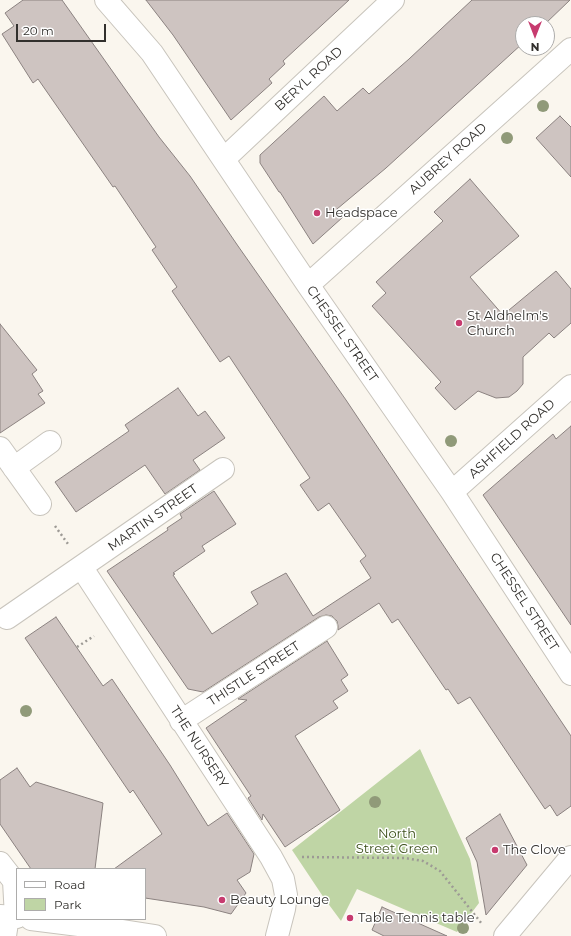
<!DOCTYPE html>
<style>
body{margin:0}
#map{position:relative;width:571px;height:936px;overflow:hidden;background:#faf6ee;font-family:Montserrat,sans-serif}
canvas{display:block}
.legend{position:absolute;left:16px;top:868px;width:130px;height:52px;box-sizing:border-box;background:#fff;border:1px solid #adacab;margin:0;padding:5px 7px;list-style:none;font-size:12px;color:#32302d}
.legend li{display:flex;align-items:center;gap:8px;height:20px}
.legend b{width:20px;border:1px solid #adacab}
.north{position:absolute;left:515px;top:16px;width:40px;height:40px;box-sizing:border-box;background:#fff;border:1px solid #adacab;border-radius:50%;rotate:180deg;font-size:11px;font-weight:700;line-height:16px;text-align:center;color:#32302d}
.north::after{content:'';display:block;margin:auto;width:14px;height:18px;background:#c73b6f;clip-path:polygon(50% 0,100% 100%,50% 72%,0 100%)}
.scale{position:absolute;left:16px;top:24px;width:90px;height:18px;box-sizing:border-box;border:2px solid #32302d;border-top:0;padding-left:5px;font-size:12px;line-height:14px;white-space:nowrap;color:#32302d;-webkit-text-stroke:3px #fff;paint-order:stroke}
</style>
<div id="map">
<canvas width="571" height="936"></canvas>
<ul class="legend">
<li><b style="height:5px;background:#fff"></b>Road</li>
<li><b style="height:11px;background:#bfd5a5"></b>Park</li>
</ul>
<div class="north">N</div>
<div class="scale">20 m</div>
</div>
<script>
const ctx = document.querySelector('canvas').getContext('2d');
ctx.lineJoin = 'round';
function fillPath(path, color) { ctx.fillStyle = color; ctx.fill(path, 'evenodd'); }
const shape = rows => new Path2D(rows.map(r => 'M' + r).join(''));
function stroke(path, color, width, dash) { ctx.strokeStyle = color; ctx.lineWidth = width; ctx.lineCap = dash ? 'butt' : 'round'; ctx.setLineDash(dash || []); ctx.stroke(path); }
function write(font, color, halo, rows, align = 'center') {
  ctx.font = font + ' Montserrat,sans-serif'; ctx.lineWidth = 3; ctx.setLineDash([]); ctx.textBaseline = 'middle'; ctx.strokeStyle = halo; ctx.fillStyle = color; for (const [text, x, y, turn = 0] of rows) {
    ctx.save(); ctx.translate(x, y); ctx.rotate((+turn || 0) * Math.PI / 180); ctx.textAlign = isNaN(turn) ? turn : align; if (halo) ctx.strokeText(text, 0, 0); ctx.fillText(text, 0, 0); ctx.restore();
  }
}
fillPath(shape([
 [420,749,470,859,479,903,457,932,357,889,341,921,324,898,292,850]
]), '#bfd5a5');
const building = shape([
 [23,0,62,0,159,137,190,176,238,246,346,400,571,736,571,806,557,816,550,805,545,809,470,697,458,704,448,689,446,690,398,619,392,623,379,603,338,630,338,626,337,621,332,616,326,615,319,617,203,692,188,689,107,571,168,530,167,528,182,518,180,514,214,491,236,524,202,546,205,551,173,573,175,574,173,575,212,634,258,604,251,592,286,573,313,616,371,578,360,561,366,556,329,503,318,511,300,485,310,478,229,356,220,362,172,291,177,287,152,250,156,247,115,186,113,187,38,79,33,83,2,34,14,26,5,13,23,0],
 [146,0,349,0,283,61,285,64,269,79,272,83,231,120,173,35,146,0],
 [472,0,570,0,545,24,523,24,523,43,386,168,337,209,343,217,313,244,280,192,279,192,260,163,260,155,324,96,337,111,363,88,369,94,409,59,472,0],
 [560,116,571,127,571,177,536,138,560,116],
 [470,179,519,236,470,277,503,315,556,271,571,289,571,323,554,338,549,333,523,357,523,384,517,391,509,397,496,398,478,391,455,410,435,388,441,382,372,306,386,293,376,282,443,221,434,212,470,179],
 [0,324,37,370,32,374,43,391,38,394,45,403,0,433,0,324],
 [178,388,198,416,205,411,225,438,193,460,200,470,165,494,145,465,76,512,55,482,129,431,125,425,178,388],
 [571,426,571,625,483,495,553,434,556,439,571,426],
 [56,617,103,686,112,679,170,765,208,826,227,813,254,854,250,872,237,880,246,893,231,914,204,907,145,898,145,869,114,869,162,834,133,790,130,793,25,638,56,617],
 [327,641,348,675,341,680,348,691,333,701,338,708,295,736,340,810,285,847,263,814,262,820,248,798,251,796,206,728,247,700,238,699,327,641],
 [17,768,30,787,36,782,103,803,95,869,31,869,0,824,0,780,17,768],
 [500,814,527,865,486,915,477,862,466,838,500,814],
 [382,907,447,936,384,936,372,930,382,907]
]);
fillPath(building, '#cec4c1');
stroke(building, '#8b8280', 1);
const minor = shape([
 [106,0,152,53,308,285,452,492,571,674],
 [224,159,393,0],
 [308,285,571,49],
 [0,448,40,504],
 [14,468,50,442],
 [452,492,571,386],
 [82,568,271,857,283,879,286,895,284,909,277,936],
 [7,618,223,469],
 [181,721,326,627],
 [0,863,14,881,16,917],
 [5,936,8,916],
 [505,936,571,857]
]);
const major = shape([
 [0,916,17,917],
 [31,919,110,929,155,936]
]);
stroke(minor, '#c8c4bc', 24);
stroke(major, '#c8c4bc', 24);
stroke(shape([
 [55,526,68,544],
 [77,647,94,636],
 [302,857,405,858,423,861,440,871,482,924]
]), '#9d9a95', 2.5, [2, 3]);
stroke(minor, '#fff', 22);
stroke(major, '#fff', 22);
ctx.fillStyle = '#909a79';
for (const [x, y] of [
 [543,106],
 [507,138],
 [451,441],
 [26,711],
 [375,802],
 [463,928]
]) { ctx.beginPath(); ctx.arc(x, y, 6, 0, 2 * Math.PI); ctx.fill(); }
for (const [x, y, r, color] of [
 [317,213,4,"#c73b6f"],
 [459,323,4,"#c73b6f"],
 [495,850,4,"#c73b6f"],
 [222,900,4,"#c73b6f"],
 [350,918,4,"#c73b6f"]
]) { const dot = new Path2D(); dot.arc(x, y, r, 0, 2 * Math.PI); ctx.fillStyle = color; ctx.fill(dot); stroke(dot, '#fff', 1.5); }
write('13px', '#32302d', '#fff', [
 ["BERYL ROAD",309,79,-43],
 ["AUBREY ROAD",448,159,-42],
 ["CHESSEL STREET",342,334,55],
 ["ASHFIELD ROAD",512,439,-42],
 ["MARTIN STREET",153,518,-35],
 ["CHESSEL STREET",524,602,57],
 ["THISTLE STREET",254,674,-33],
 ["THE NURSERY",199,747,57]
]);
write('13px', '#32302d', '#fff', [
 ["Headspace",325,213],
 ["St Aldhelm's",467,316],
 ["Church",467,331],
 ["The Clove",503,850],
 ["Beauty Lounge",230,900],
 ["Table Tennis table",358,918]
], 'left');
write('13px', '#3a4e19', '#fff', [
 ["North",397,834],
 ["Street Green",397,849]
]);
</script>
